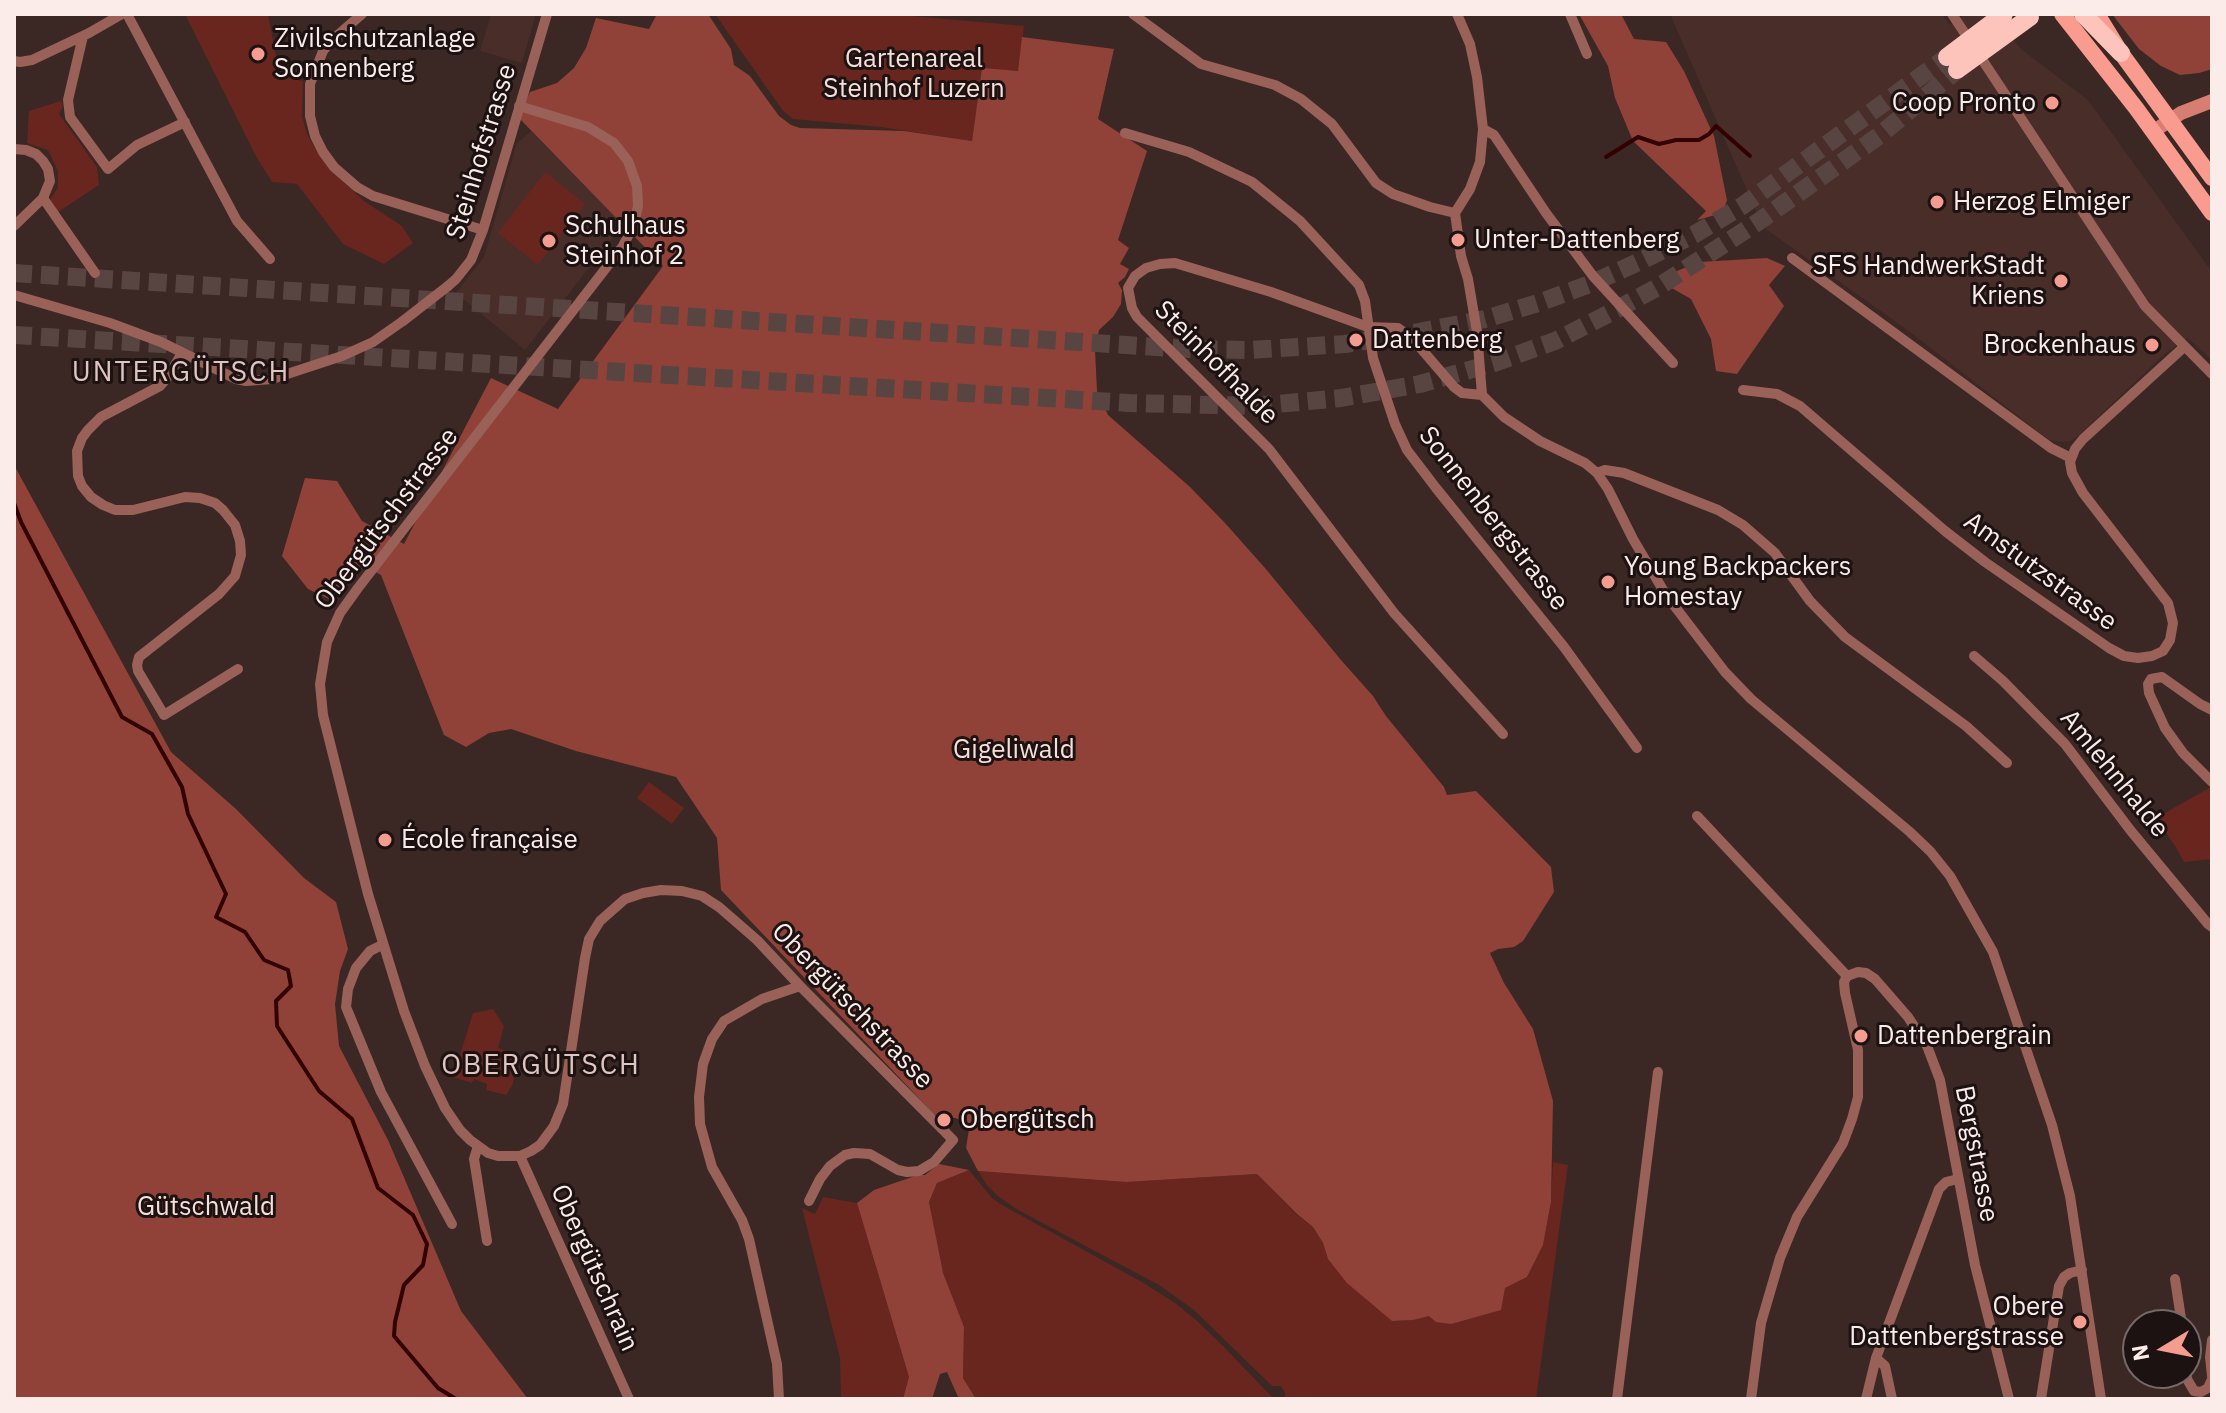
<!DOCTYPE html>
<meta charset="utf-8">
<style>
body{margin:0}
#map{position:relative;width:2226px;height:1413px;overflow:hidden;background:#3b2723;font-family:"IBM Plex Sans",sans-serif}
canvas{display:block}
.frame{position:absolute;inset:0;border:16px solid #fbecea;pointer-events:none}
.north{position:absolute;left:2122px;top:1309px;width:80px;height:80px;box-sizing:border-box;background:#1c1211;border:2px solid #756968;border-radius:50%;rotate:260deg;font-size:22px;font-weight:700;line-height:32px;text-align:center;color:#fbecea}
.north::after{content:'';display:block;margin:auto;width:28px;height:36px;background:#f59c90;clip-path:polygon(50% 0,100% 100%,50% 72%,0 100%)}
</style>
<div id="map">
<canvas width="2226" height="1413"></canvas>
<div class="frame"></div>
<div class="north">N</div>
</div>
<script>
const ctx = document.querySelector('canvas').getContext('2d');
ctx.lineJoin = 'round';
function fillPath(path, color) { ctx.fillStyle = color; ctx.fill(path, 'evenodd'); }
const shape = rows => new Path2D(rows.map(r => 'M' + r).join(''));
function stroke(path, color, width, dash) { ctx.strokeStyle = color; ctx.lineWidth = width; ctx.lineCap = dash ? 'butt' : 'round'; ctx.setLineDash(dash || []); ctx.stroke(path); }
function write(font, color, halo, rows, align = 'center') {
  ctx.font = font + ' "IBM Plex Sans",sans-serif'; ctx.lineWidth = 6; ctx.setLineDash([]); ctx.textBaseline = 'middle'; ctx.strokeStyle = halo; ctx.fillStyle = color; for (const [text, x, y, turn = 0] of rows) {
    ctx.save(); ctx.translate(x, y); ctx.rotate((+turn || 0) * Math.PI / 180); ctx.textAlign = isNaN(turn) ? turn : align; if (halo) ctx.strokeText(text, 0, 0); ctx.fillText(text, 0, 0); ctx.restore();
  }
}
fillPath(shape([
 [491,14,536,14,522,63,480,51],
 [1670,14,1942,14,1950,25,1965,14,1993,14,2021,49,2088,100,2212,272,2212,360,2188,338,2167,352,2080,434,2071,441,2064,442,2049,440,1910,332,1763,227],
 [531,131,623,224,525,350,456,293,484,257,517,143]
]), '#492d29');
fillPath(shape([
 [185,14,268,14,280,76,303,81,302,116,307,134,315,148,331,170,364,201,402,226,413,243,384,264,343,244,297,184,272,182,257,158],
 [715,14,890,14,1024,26,1018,71,982,69,972,141,881,127,793,119,783,111],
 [61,101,63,107,59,114,97,167,99,185,58,212,50,200,58,187,58,171,48,150,27,143,29,111],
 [545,172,585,204,538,265,498,233],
 [649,782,684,808,672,824,637,798],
 [2211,787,2212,859,2184,862,2175,846,2156,818],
 [493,1009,504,1026,498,1048,515,1054,513,1084,506,1095,486,1090,487,1084,474,1079,472,1083,453,1077,473,1013],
 [1553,1162,1568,1165,1536,1399,1285,1399,1285,1393,1281,1386,1272,1386,1194,1310,1159,1285,1018,1210,999,1197,986,1184,978,1171,1126,1182,1257,1174,1296,1214,1313,1227,1323,1243,1328,1259,1392,1321,1403,1321,1429,1316,1505,1288,1527,1277,1543,1245,1551,1202],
 [969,1170,992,1198,1002,1205,1142,1282,1175,1303,1196,1320,1225,1348,1274,1399,976,1399,963,1378,964,1327,942,1273,929,1202,937,1183],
 [823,1197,857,1203,909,1377,903,1399,841,1399,840,1358,802,1208,815,1214]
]), '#68261f');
fillPath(shape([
 [657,14,708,14,731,49,734,65,750,76,779,116,791,125,800,128,904,131,972,141,982,68,1018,71,1022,37,1114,49,1098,119,1147,151,1118,240,1129,248,1120,264,1129,269,1125,277,1118,283,1122,290,1121,304,1113,317,1099,330,1095,350,1097,391,1108,415,1190,487,1225,523,1265,568,1341,660,1373,696,1386,716,1444,787,1447,795,1476,791,1551,867,1554,892,1523,941,1514,947,1498,949,1490,953,1504,983,1533,1029,1553,1101,1551,1202,1543,1245,1527,1277,1505,1288,1501,1310,1451,1324,1436,1322,1429,1316,1413,1320,1392,1321,1347,1283,1328,1259,1323,1243,1313,1227,1297,1214,1257,1174,1126,1182,978,1171,966,1148,969,1129,963,1122,956,1118,939,1117,933,1113,721,890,717,838,676,777,576,751,511,729,489,733,466,747,444,735,381,575,365,566,329,599,308,589,282,556,305,478,337,481,362,521,404,544,491,378,558,409,663,266,518,117,530,92,557,83,574,68,586,48,596,18,649,29],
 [1579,14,1621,14,1634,39,1666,42,1684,71,1714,136,1727,200,1723,213,1697,220,1706,211,1633,141,1615,98,1608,66],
 [2112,14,2212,14,2212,69,2199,73,2180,75,2161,66,2139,49],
 [1767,258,1785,266,1769,285,1784,306,1737,374,1716,371,1711,339,1691,299,1668,286,1677,271,1699,262],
 [14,465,171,752,236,809,304,878,336,902,348,949,340,971,335,1004,339,1046,388,1140,461,1311,528,1399,14,1399],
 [939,1164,969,1170,937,1183,929,1202,943,1273,964,1327,963,1378,976,1399,959,1399,947,1372,940,1374,932,1399,903,1399,909,1377,857,1203,874,1190,918,1175,925,1175]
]), '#904239');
stroke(shape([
 [1606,157,1638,137,1659,144,1676,140,1699,140,1709,134,1716,126,1750,156],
 [14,503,21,522,122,717,152,734,182,787,188,814,226,894,216,917,245,932,264,960,288,970,291,986,276,1001,277,1026,319,1091,352,1119,378,1188,413,1215,427,1244,423,1265,404,1285,395,1322,394,1336,438,1388,456,1399]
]), '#300', 4);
stroke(shape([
 [14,273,1188,349,1250,350,1345,344,1404,335,1485,319,1541,302,1590,284,1643,260,1695,234,1742,206,1947,57],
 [14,335,1129,403,1255,406,1341,398,1420,384,1494,363,1555,341,1610,313,1658,287,1758,222,1880,135,1957,70]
]), '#584541', 18, [18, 9]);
stroke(shape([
 [127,14,237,221,270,259],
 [362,14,331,41,323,51,310,84,310,116,315,136,323,152,334,167,357,187,373,196,483,230],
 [1133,14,1201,64,1275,85,1301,99,1332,124,1376,183,1393,194,1430,207,1455,213],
 [1457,14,1470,44,1477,77,1483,129,1480,162,1470,189,1455,213,1461,256,1468,279,1477,332,1482,395],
 [1570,14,1587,54],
 [1952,14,2145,306,2212,374],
 [83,36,68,100,70,117,108,169,137,145,185,122],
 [14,61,20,62,32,60,89,33,122,14],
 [519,106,588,127,614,143,628,161,637,186,638,206,634,224,623,246,358,588,340,613,327,642,320,684,323,715,368,894,404,1011,425,1066,445,1108,460,1130,470,1140,488,1153,498,1156,520,1156,531,1151,540,1145,554,1126,563,1104,585,958,589,939,600,921,625,899,643,893,661,890,682,891,702,896,719,907,757,940,800,986,953,1140,934,1162,919,1171,907,1172,898,1170,870,1154,854,1153,845,1155,830,1166,820,1179,809,1201],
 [1483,129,1494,135,1546,213,1593,276,1673,363],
 [1125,133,1189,152,1252,182,1300,221,1359,285,1365,301,1373,358,1395,424,1407,450,1436,488,1564,647,1637,748],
 [14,149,26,150,36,154,43,161,48,169,50,181,43,198,14,226],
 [43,198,95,273],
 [1792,258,2051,448,2071,458],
 [448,286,456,279,471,260,483,230,547,14],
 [14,295,110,323,161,342,236,379,246,381,272,379,342,356,373,342,403,321],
 [182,353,167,378,160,386,101,417,88,430,82,438,77,451,78,476,82,486,91,497,103,505,115,510,133,510,185,497,200,498,215,503,223,510,235,525,240,541,241,555,235,576,219,594,139,657,137,665,138,671,164,715,238,669],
 [1743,390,1777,394,1800,406,1945,531,1985,562,2109,648,2124,656,2138,658,2152,656,2163,651,2170,640,2173,623,2168,603,2083,493,2072,473,2070,462,2075,449,2083,439,2184,347],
 [1482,395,1504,417,1540,441,1585,463,1597,473,1608,489,1633,539,1666,595,1725,672,1751,699,1910,832,1930,851,1950,876,1993,952,2052,1125,2070,1196,2101,1399],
 [1482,395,1462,393,1454,387,1412,338,1398,328,1368,327,1271,292,1175,263,1160,264,1146,268,1135,276,1128,288,1132,308,1137,317,1269,449,1394,613,1503,734],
 [1597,473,1605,470,1624,473,1718,510,1743,525,1775,553,1810,601,1845,637,1966,726,2007,763],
 [1974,656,2003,681,2065,744,2131,831,2208,924,2212,927],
 [2212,710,2200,704,2162,677,2151,679,2148,684,2149,693,2165,728,2183,753,2212,782],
 [1697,816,1847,976],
 [382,945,370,951,356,968,348,989,346,1007,381,1092,452,1224],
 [1847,976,1858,972,1866,973,1875,979,1908,1017,1927,1046,1940,1080,1975,1265,2009,1399],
 [478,1146,474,1159,487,1241],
 [520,1156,629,1399],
 [2175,1279,2182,1325],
 [2212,1340,2210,1357,2212,1376],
 [1876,1358,1885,1366,1892,1399],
 [2186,1361,2187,1379,2194,1391,2201,1392,2208,1388,2212,1379],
 [779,1399,777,1364,749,1239,742,1220,712,1167,700,1124,699,1097,703,1064,712,1039,724,1021,762,999,800,986],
 [1617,1399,1658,1072],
 [1751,1399,1761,1323,1780,1258,1797,1217,1843,1143,1852,1119,1858,1097,1858,1050,1845,993,1844,982,1847,976],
 [1866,1399,1876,1358,1939,1189,1946,1182,1958,1179],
 [2041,1399,2059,1286,2064,1277,2070,1273,2082,1270]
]), '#9a6159', 10);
stroke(shape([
 [2154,131,2181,113,2212,101]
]), '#d77d71', 14);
stroke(shape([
 [2062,14,2136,108,2212,213],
 [2097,14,2121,53,2212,178]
]), '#f99b8e', 16);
stroke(shape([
 [2083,14,2121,53]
]), '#fdc4bb', 18);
stroke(shape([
 [403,321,448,286]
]), '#9a6159', 10);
stroke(shape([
 [1947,57,2004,14],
 [1957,70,2030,17]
]), '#fdc4bb', 18);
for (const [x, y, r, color] of [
 [258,54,8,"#f59c90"],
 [2052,103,8,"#f59c90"],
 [1937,202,8,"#f59c90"],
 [1458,240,8,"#f59c90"],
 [549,241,8,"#f59c90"],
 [2061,281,8,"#f59c90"],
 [1356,340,8,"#f59c90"],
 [2152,345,8,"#f59c90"],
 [1608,582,8,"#f59c90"],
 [385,840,8,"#f59c90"],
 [1861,1036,8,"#f59c90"],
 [944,1120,8,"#f59c90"],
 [2080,1322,8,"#f59c90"]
]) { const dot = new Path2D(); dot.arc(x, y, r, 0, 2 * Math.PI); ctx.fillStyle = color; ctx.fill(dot); stroke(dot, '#1c1211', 3); }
write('26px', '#fbecea', '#1c1211', [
 ["Zivilschutzanlage",274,39],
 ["Sonnenberg",274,69],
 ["Coop Pronto",2036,103,"right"],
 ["Herzog Elmiger",1953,202],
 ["Schulhaus",565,226],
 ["Steinhof 2",565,256],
 ["Unter-Dattenberg",1474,240],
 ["SFS HandwerkStadt",2045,266,"right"],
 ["Kriens",2045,296,"right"],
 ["Dattenberg",1372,340],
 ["Brockenhaus",2136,345,"right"],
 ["Young Backpackers",1624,567],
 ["Homestay",1624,597],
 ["École française",401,840],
 ["Dattenbergrain",1877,1036],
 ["Obergütsch",960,1120],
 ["Obere",2064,1307,"right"],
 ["Dattenbergstrasse",2064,1337,"right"]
], 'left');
write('26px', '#f6deda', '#1c1211', [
 ["Gartenareal",914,59],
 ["Steinhof Luzern",914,89],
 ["Gigeliwald",1014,750],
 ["Gütschwald",206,1207]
]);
write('26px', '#fbecea', '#1c1211', [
 ["Steinhofstrasse",482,152,-73],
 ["Steinhofhalde",1216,363,45],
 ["Obergütschstrasse",387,519,-53],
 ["Sonnenbergstrasse",1493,519,52],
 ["Amstutzstrasse",2040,572,36],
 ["Amlehnhalde",2114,774,51],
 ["Obergütschstrasse",852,1006,46],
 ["Bergstrasse",1976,1154,79],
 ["Obergütschrain",594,1268,66]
]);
ctx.letterSpacing = '2px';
write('28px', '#e0c4c0', '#1c1211', [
 ["UNTERGÜTSCH",181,373],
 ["OBERGÜTSCH",541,1066]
]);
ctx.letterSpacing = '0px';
</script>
